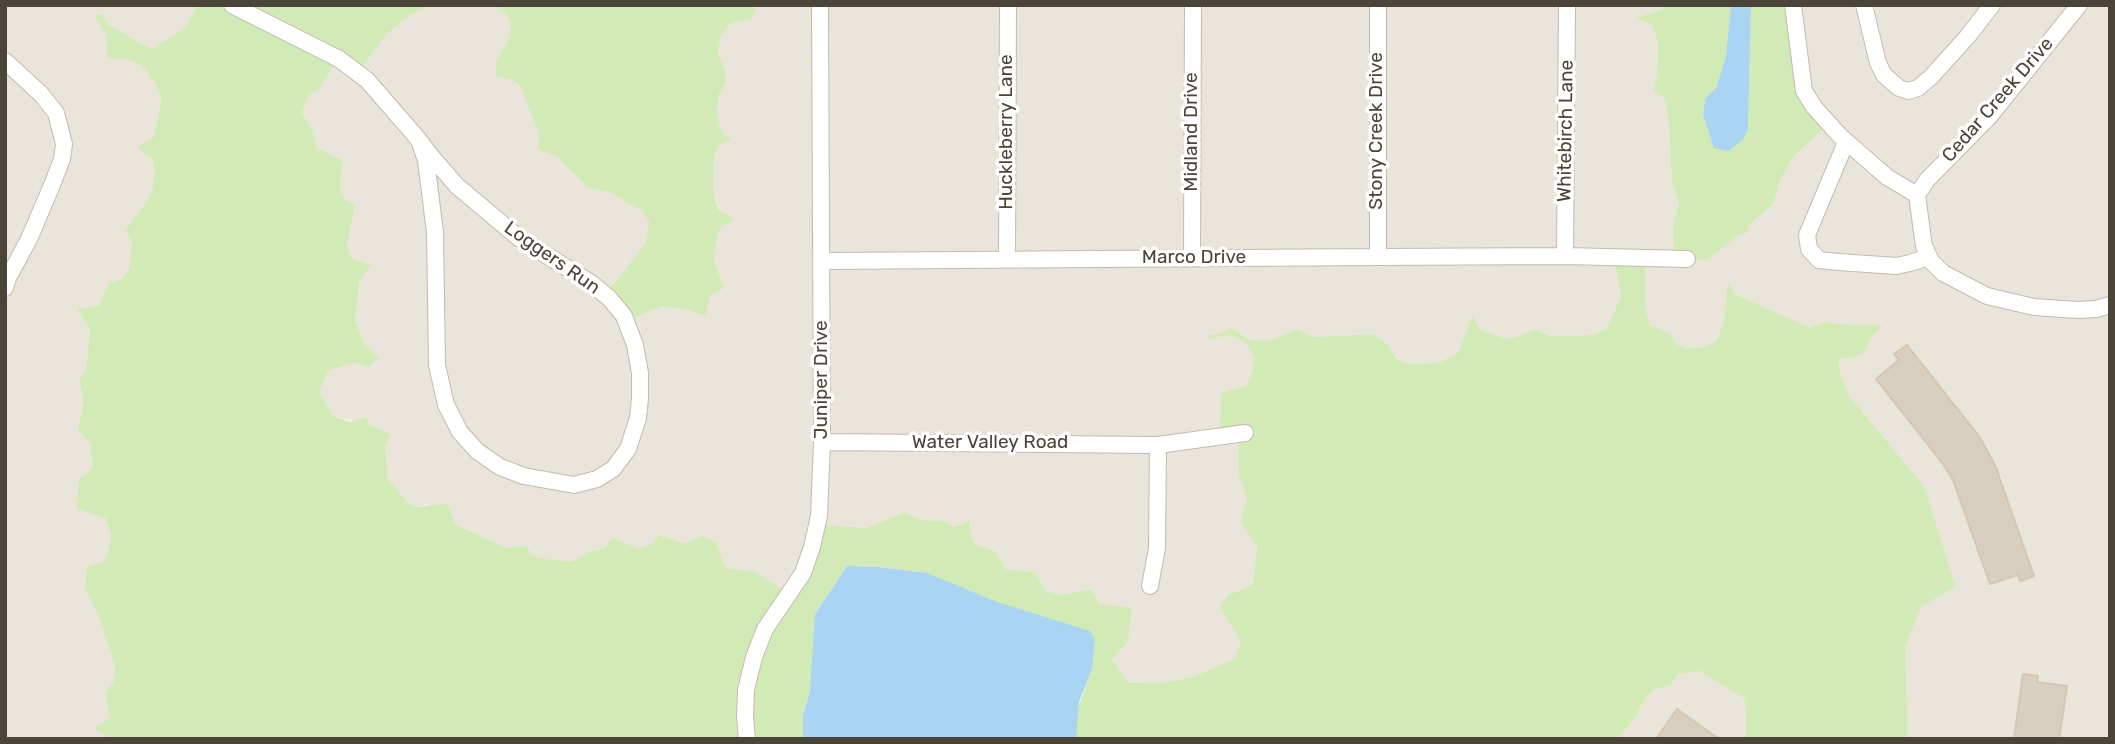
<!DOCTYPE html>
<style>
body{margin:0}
#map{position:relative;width:2115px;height:744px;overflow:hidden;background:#f6f3ec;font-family:Rubik,sans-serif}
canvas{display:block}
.frame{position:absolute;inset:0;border:7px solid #4b4439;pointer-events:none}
</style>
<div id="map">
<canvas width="2115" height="744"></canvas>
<div class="frame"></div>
</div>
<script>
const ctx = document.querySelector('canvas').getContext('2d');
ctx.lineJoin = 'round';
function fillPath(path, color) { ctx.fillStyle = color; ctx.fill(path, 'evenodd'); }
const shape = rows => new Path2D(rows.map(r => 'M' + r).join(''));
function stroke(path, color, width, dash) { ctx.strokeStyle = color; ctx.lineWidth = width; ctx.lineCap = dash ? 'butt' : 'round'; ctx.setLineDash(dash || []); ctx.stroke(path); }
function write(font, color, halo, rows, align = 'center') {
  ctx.font = font + ' Rubik,sans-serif'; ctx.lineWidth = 7; ctx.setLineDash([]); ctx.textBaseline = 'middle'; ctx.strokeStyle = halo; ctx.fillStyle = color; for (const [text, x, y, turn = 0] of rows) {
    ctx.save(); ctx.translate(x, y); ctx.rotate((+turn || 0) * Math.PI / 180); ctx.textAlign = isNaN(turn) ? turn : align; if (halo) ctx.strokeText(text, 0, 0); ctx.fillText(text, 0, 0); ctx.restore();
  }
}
fillPath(shape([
 [5,5,197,5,185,28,154,48,142,44,108,24,102,14,94,15,125,59,141,65,156,84,161,100,154,137,152,159,155,171,151,195,127,230,132,244,129,270,122,279,109,284,100,305,77,309,90,330,86,371,79,380,84,400,78,430,91,443,93,465,87,473,111,534,108,554,102,562,87,567,85,588,100,620,116,670,114,683,105,693,110,718,95,728,110,739,5,739],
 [432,5,496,6,505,13,511,22,509,37,496,62,511,79,520,86,539,133,538,149,556,156,590,189,609,192,643,212,649,222,646,243,607,295,627,321,663,306,685,309,704,316,710,295,724,288,714,260,717,234,723,226,713,188,714,154,721,144,722,133,717,113,719,94,726,83,725,70,718,53,721,36,731,23,755,9,747,5,1666,5,1663,9,1637,18,1652,24,1658,42,1657,73,1655,90,1665,99,1669,125,1672,184,1679,202,1673,225,1708,260,1774,203,1780,180,1794,156,1829,124,1803,90,1791,5,2110,5,2110,739,1908,739,1905,648,1921,607,1924,486,1850,397,1840,374,1839,359,1854,358,1865,352,1870,339,1882,327,1836,324,1827,321,1810,329,1737,295,1728,283,1724,320,1717,340,1704,347,1686,348,1676,344,1670,333,1650,325,1645,306,1646,261,1614,258,1621,296,1607,328,1594,335,1550,336,1536,329,1516,337,1505,338,1481,330,1459,352,1438,363,1410,364,1395,358,1390,346,1374,334,1313,337,1298,329,1268,342,1250,340,1232,328,1209,339,1231,335,1247,344,1255,359,1252,373,1246,386,1238,441,1239,476,1247,498,1242,521,1257,548,1253,582,1248,587,1228,595,1241,640,1235,660,1193,677,1167,682,1129,683,1112,659,1100,604,1091,589,1061,595,1044,591,1035,572,1005,569,995,551,975,544,970,533,969,521,952,527,946,522,919,519,905,512,866,528,817,524,787,593,757,572,728,568,723,563,717,543,684,543,659,535,652,544,638,548,612,539,605,548,588,552,572,562,538,558,531,553,526,545,506,548,455,524,427,504,415,507,407,501,388,479,385,447,391,434,370,425,333,416,319,391,329,370,355,363,369,367,379,358,363,342,355,320,360,280,347,245,355,206,344,199,340,188,342,160,316,147,312,129,302,113,308,96,319,89,338,60,359,71,387,34,410,15],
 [1699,671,1745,699,1746,735,1743,739,1618,739,1634,719,1645,699,1654,689,1670,686,1678,674]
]), '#eae5da');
fillPath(shape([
 [197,5,432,5,410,15,387,34,359,71,338,60,319,89,308,96,302,113,312,129,316,147,342,160,340,188,344,199,355,205,347,245,352,259,371,265,360,280,355,320,363,342,379,358,369,367,355,363,329,370,319,391,333,416,350,422,365,417,370,425,391,434,385,447,388,479,407,501,415,507,448,504,455,524,506,548,526,545,531,553,538,558,572,562,588,552,605,548,612,538,638,548,652,544,659,535,684,543,703,536,717,543,723,563,728,568,757,572,787,593,817,524,866,528,905,512,919,519,947,522,953,527,969,521,970,533,975,544,995,551,1005,569,1035,572,1045,591,1061,595,1091,589,1100,604,1131,608,1128,641,1112,659,1129,683,1167,682,1193,677,1235,659,1241,640,1220,608,1228,595,1248,587,1253,583,1257,548,1241,521,1247,498,1239,476,1238,442,1219,438,1222,393,1246,386,1252,373,1255,359,1247,344,1231,335,1208,339,1209,335,1219,334,1232,328,1250,340,1268,341,1298,329,1313,337,1374,334,1390,346,1395,358,1410,364,1438,363,1459,352,1472,316,1481,330,1505,338,1516,337,1536,329,1550,336,1594,335,1607,328,1621,296,1614,258,1646,261,1645,306,1650,325,1670,333,1676,344,1686,348,1704,347,1717,340,1724,320,1728,283,1737,295,1810,328,1827,321,1836,324,1883,326,1870,339,1865,352,1854,358,1839,359,1840,374,1850,397,1924,486,1955,586,1921,607,1905,648,1908,739,1743,739,1746,735,1745,699,1699,671,1678,674,1670,686,1654,689,1645,699,1634,719,1618,739,1075,739,1078,708,1092,669,1095,640,985,599,927,573,878,567,847,566,815,614,815,669,803,715,803,739,110,739,94,728,110,718,105,693,113,683,116,670,100,620,85,588,87,567,102,562,108,554,111,534,105,518,77,509,79,478,87,473,93,465,90,443,78,430,84,400,79,380,86,370,90,330,77,309,100,305,109,283,122,279,129,270,132,244,126,230,151,195,155,171,152,159,137,147,154,137,161,100,156,84,141,65,125,59,107,58,107,35,94,15,102,14,108,24,142,44,153,48,185,28],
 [460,5,747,5,756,9,751,19,731,23,721,36,718,53,725,70,726,83,719,94,717,113,722,133,732,139,721,144,714,154,713,188,718,210,735,219,723,226,717,234,714,260,724,288,710,296,705,316,685,309,663,306,627,321,606,294,646,243,649,222,643,212,609,192,590,189,556,156,538,149,539,133,520,86,511,79,496,77,496,62,509,37,511,22,505,13,496,6],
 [1666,5,1731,5,1726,56,1716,88,1705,99,1703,114,1714,148,1748,130,1751,5,1791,5,1803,90,1829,124,1794,156,1780,180,1774,203,1749,225,1747,233,1739,234,1708,260,1674,258,1673,225,1679,202,1672,184,1669,125,1665,99,1654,90,1657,73,1658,42,1652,25,1636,18,1663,9]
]), '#d2eab5');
fillPath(shape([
 [1731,5,1751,5,1748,130,1743,139,1729,151,1714,148,1703,115,1705,99,1716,88,1726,56],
 [847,566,878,567,927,573,997,602,1090,631,1095,640,1092,669,1079,702,1076,739,803,739,803,715,810,690,815,614]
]), '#a9d4f2');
const building = shape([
 [1907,345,1979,436,1995,465,2034,576,2020,581,2018,575,1990,584,1953,480,1943,464,1876,379,1899,360,1894,354,1907,345],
 [2023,674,2038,676,2037,682,2067,686,2059,739,2014,739,2023,674],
 [1677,709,1719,739,1656,739,1677,709]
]);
fillPath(building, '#d8cfc1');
stroke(building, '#d3c7b4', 2);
const minor = shape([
 [232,5,339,59,367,80,419,140],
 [1793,5,1804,91,1814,107,1840,136,1887,177,1917,195,1924,246,1931,261,1943,273,1987,296,2034,307,2078,310,2096,309,2110,305],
 [1864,5,1878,63,1884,75,1899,88,1908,91,1918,88,1931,77,1968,36,1992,5],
 [5,61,41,94,56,113,64,144,62,159,52,185,29,239,8,278,5,288],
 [419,140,431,156,457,186,519,238,591,283,609,298,624,316,635,345,640,373,640,398,638,418,628,449,613,469,597,479,574,485,524,476,500,467,477,451,460,432,446,405,437,365,435,232,426,161,419,140],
 [1846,142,1807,235,1809,249,1819,260,1839,262,1896,266,1910,263,1929,257],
 [1917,195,1927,180,1989,117,2079,5],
 [1565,256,1567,5],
 [1378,257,1378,5],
 [1192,258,1193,5],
 [1007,259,1008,5],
 [822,261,1378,257,1565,256,1687,259],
 [822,442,1158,445,1245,433],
 [1150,586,1157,548,1158,445],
 [747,739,745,717,746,690,754,657,765,629,803,573,812,547,819,516,822,442,820,5]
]);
stroke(minor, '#c2bbae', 18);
stroke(minor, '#fff', 16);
write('19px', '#4b4439', '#fff', [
 ["Cedar Creek Drive",1998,100,-49],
 ["Stony Creek Drive",1377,131,-90],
 ["Whitebirch Lane",1566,131,-89],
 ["Huckleberry Lane",1007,132,-90],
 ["Midland Drive",1192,132,-90],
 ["Loggers Run",552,258,35],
 ["Marco Drive",1194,258],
 ["Juniper Drive",822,380,-90],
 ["Water Valley Road",990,443]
]);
</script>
